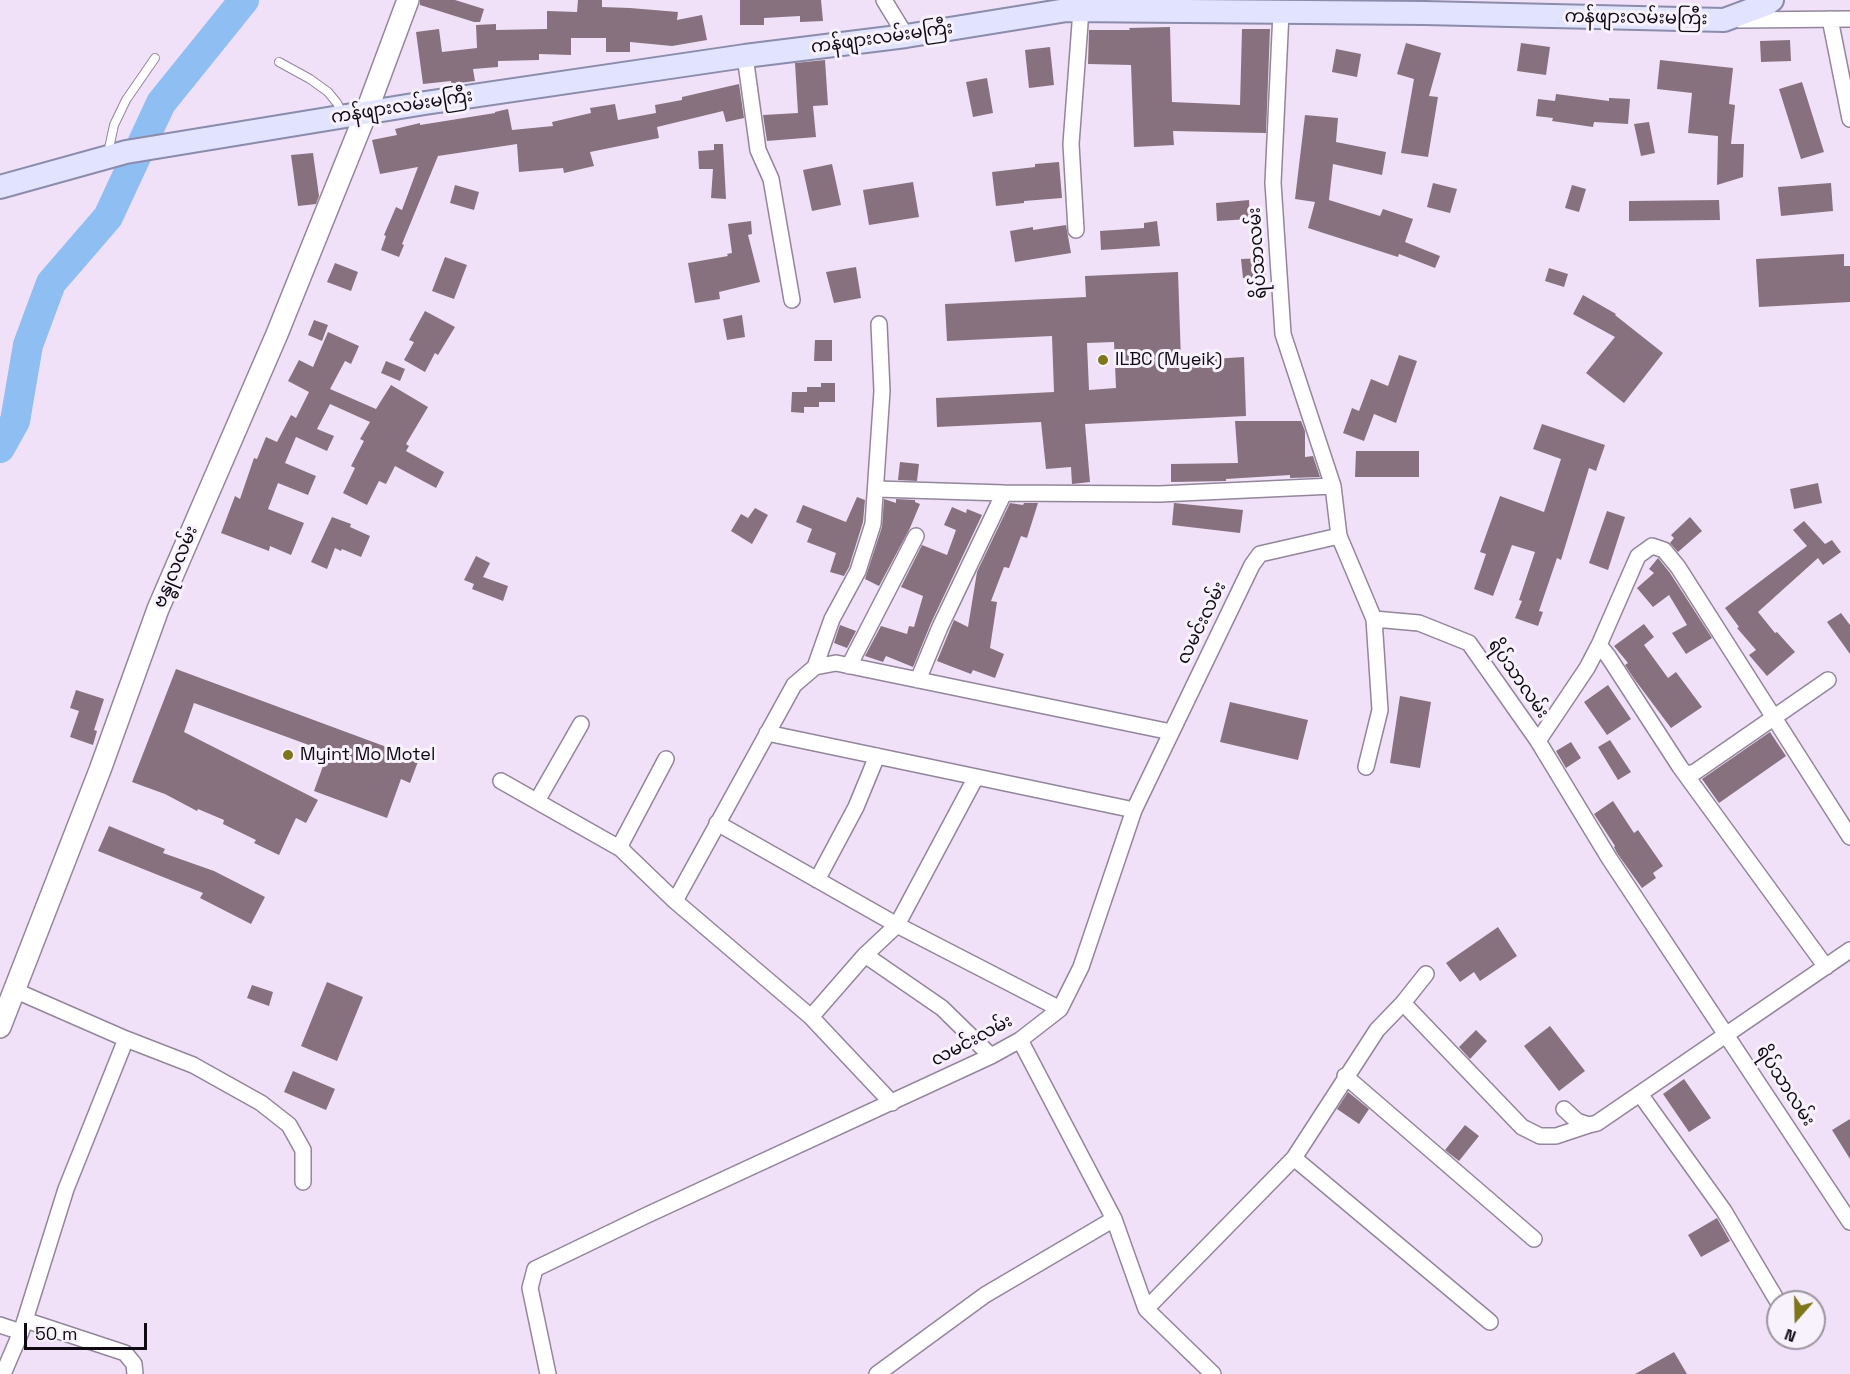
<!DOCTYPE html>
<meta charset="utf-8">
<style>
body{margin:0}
#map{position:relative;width:1850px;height:1374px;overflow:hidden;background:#f0e1f9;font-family:"Space Grotesk",sans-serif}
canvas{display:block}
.north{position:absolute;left:1766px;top:1290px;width:60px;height:60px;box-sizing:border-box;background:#f8f2fc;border:2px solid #9b959e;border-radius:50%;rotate:200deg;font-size:16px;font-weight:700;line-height:24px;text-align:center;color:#0f0a12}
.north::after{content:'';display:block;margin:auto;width:21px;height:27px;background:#7d761a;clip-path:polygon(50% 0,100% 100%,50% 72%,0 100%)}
.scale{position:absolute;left:24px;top:1323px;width:123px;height:27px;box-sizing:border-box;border:3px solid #0f0a12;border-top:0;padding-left:8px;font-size:18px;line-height:21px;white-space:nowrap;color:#0f0a12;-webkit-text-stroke:4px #f8f2fc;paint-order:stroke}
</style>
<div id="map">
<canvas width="1850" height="1374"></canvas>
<div class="north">N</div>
<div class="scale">50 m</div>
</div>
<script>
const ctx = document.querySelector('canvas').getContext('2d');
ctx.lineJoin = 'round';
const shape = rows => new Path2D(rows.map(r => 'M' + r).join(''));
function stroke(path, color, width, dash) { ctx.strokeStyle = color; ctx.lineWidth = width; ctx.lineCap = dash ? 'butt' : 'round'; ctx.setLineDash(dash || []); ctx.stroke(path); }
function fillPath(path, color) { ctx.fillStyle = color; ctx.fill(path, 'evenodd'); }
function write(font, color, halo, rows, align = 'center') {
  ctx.font = font + ' "Space Grotesk","Noto Sans Myanmar",sans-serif'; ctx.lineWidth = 6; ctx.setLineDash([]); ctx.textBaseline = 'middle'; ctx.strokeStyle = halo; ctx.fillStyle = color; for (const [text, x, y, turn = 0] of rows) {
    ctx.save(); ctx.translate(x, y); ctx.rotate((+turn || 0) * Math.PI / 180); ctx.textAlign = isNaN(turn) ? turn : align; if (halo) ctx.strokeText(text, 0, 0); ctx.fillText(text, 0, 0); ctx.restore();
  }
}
stroke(shape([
 [0,448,15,421,28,345,51,283,108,217,161,103,244,0]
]), '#8fbef2', 30);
fillPath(shape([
 [420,0,455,0,484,9,480,22,474,22,420,5],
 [578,0,602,0,602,7,630,8,678,12,677,20,702,15,707,40,672,46,630,42,630,52,606,52,606,38,571,38,571,55,539,54,539,60,498,61,498,67,473,69,475,81,451,84,451,81,423,84,416,32,439,29,442,52,477,48,476,25,496,24,496,30,547,29,547,11,577,12],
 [740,0,821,0,823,21,800,22,800,16,764,18,764,25,740,25],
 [1170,27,1172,102,1240,105,1242,29,1270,29,1266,133,1173,131,1174,145,1134,147,1131,65,1088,64,1089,30,1130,30,1129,28],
 [1790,40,1791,61,1761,62,1760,41],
 [1406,43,1441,53,1429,96,1438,97,1428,157,1401,153,1414,79,1397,74],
 [1521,43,1550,47,1546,75,1517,71],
 [1050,47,1054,85,1029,88,1025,50],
 [1336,49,1361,54,1357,77,1332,72],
 [825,60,828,105,813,106,816,137,767,141,763,115,798,113,795,63],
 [1660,60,1733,68,1729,104,1735,105,1731,144,1744,144,1743,177,1717,185,1718,136,1688,133,1692,93,1657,89],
 [987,78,993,113,973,117,966,82],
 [1802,82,1824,152,1801,159,1779,89],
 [739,84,744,118,726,122,723,111,657,127,659,138,590,152,594,166,564,173,563,168,519,172,517,144,438,156,402,244,404,245,399,257,381,250,386,236,384,235,396,207,402,210,418,167,380,174,372,140,397,135,395,129,420,123,420,125,495,113,495,112,508,109,512,130,553,126,552,122,591,113,590,108,615,104,618,120,656,113,655,105,682,100,682,97],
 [1556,94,1609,101,1609,98,1630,99,1628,124,1594,122,1593,127,1552,121,1553,118,1536,116,1538,99,1555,101],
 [1305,115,1338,118,1336,142,1386,152,1382,175,1333,164,1329,200,1380,216,1383,209,1413,219,1405,242,1440,256,1435,268,1399,254,1398,257,1308,228,1315,202,1295,199],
 [1649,122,1655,153,1641,156,1634,124],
 [714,144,723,144,726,199,711,198,713,169,699,169,698,151,714,150],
 [313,153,319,196,316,204,298,206,291,155],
 [1059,162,1062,198,1024,201,1024,203,996,206,992,172,1035,167,1035,164],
 [832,164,841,205,812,211,803,170],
 [913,182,919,217,869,225,863,190],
 [1433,183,1457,189,1450,213,1427,207],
 [1831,183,1833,211,1781,216,1778,187],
 [455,185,479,192,474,210,450,203],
 [1572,185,1586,189,1579,212,1565,208],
 [1249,200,1250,219,1217,221,1216,203],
 [1719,200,1720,220,1629,221,1629,201],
 [751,221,752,234,748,235,760,282,719,292,720,299,695,303,688,263,728,256,727,254,732,253,728,224],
 [1157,221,1160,246,1101,250,1100,231,1144,228,1144,223],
 [1066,225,1071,253,1015,262,1010,231,1033,227,1033,230],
 [1844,254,1844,266,1850,266,1850,302,1759,307,1756,259],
 [445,257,467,265,454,299,432,291],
 [1265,258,1266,277,1243,278,1241,259],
 [335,263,358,272,351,291,327,282],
 [856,267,861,298,834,303,826,272],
 [1549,268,1568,274,1564,287,1545,281],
 [1178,272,1181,361,1244,357,1246,416,1085,424,1090,482,1072,484,1071,467,1046,469,1041,422,937,427,936,398,1054,392,1052,336,947,341,945,304,1086,297,1085,276],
 [1114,342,1116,388,1089,390,1087,343],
 [1583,295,1616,314,1615,315,1663,353,1624,403,1586,373,1615,337,1573,314],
 [425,311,455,327,438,355,435,353,425,372,404,360,414,342,409,340],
 [742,315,745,337,727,340,723,319],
 [314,320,328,325,322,341,308,335],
 [328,332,359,346,351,364,345,361,330,389,376,409,391,385,428,407,406,444,409,446,406,451,444,472,436,488,395,466,386,484,379,481,367,505,343,493,355,468,351,466,364,441,360,439,370,422,330,404,317,429,334,436,327,451,296,437,285,463,316,476,308,495,278,483,268,509,304,523,291,555,270,546,269,551,221,533,235,496,240,499,254,458,257,459,266,437,277,442,291,415,296,418,309,392,288,381,299,360,313,367],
 [815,340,832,340,832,361,814,361],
 [1399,355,1417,361,1396,423,1374,414,1364,441,1343,433,1352,408,1359,411,1371,379,1388,386],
 [386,361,405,369,400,381,381,373],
 [821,383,835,383,835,402,819,402,819,407,804,407,804,413,791,412,792,392,807,392,807,387,821,387],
 [1235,421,1301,421,1305,431,1305,457,1313,456,1320,477,1290,478,1290,475,1226,479,1226,481,1171,482,1171,464,1238,463],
 [1542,424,1605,445,1596,471,1589,468,1561,560,1557,558,1539,611,1543,612,1538,626,1515,618,1522,601,1519,600,1535,552,1512,545,1493,596,1474,589,1486,554,1480,552,1500,496,1544,512,1561,459,1533,449],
 [1356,451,1419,451,1419,477,1355,477],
 [900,462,919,464,917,481,898,480],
 [1818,483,1822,503,1794,509,1790,489],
 [857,497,865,500,863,522,849,567,844,576,830,572,836,553,807,542,812,529,796,522,803,505,846,522],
 [884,499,896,503,896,499,915,500,915,502,920,504,910,528,879,586,865,579,882,527],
 [1010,503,1023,505,1024,503,1038,503,1027,538,1021,536,1009,568,1004,567,991,601,997,602,990,648,1004,654,995,678,973,670,971,674,937,661,954,620,968,627,977,572],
 [1174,503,1243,510,1240,533,1172,525],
 [952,507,966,513,967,509,982,515,931,623,913,667,886,656,883,662,865,656,881,626,907,634,909,626,914,627,923,596,901,587,922,545,947,555,956,530,944,525],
 [755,508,768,515,752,544,731,531,741,514,748,518],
 [1607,511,1625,517,1608,570,1589,563],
 [332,517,351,524,350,527,370,536,361,557,342,549,341,551,335,548,327,569,311,562],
 [1690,517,1702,531,1678,552,1670,543,1674,538,1671,535],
 [1804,521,1825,544,1832,540,1841,552,1823,565,1818,558,1758,612,1775,633,1777,632,1795,652,1767,676,1749,655,1756,650,1737,628,1739,627,1725,608,1807,546,1793,530],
 [476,556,490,563,483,577,508,586,503,601,472,589,474,584,464,580],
 [1658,558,1670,573,1712,638,1686,654,1672,633,1687,625,1669,595,1653,607,1637,588,1654,573,1649,569],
 [1841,613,1850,625,1850,654,1827,622],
 [1644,624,1654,637,1644,645,1668,678,1676,672,1702,707,1671,728,1635,680,1625,665,1628,663,1614,646],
 [840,625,856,631,847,648,834,643],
 [176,669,419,759,410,783,401,779,387,818,314,791,328,752,194,703,184,732,318,800,306,823,296,818,279,855,254,843,256,840,223,824,224,820,198,809,197,811,165,794,132,782],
 [1608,685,1631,719,1607,735,1584,702],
 [76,690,104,699,94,730,97,731,93,745,70,737,79,711,70,708],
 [1400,696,1431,702,1420,768,1390,763],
 [1230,702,1308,720,1298,760,1220,742],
 [1770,732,1786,756,1719,803,1702,779],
 [1610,740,1631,772,1618,780,1598,747],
 [1571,742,1581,758,1566,768,1556,751],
 [1613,801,1634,833,1638,830,1663,866,1653,873,1656,878,1642,888,1617,853,1614,847,1615,846,1594,814],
 [109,826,165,849,163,853,214,871,265,897,251,924,200,898,203,893,98,851],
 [1498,927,1517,956,1480,981,1474,972,1460,982,1446,963],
 [327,982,363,997,337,1061,301,1046],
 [252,985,273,992,269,1006,247,998],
 [1550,1026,1585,1071,1559,1091,1524,1046],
 [1476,1030,1487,1041,1470,1059,1459,1047],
 [293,1071,335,1089,326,1110,284,1092],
 [1684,1079,1711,1118,1689,1132,1663,1094],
 [1348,1092,1369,1109,1359,1124,1337,1109],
 [1850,1119,1850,1159,1832,1130],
 [1465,1125,1479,1136,1459,1161,1445,1150],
 [1717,1218,1730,1241,1701,1257,1688,1235],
 [1674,1352,1687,1374,1635,1374]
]), '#88717e');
const lane = shape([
 [279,62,310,79,328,92,337,103,343,115],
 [108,153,114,125,126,100,155,58]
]);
const street = shape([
 [884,0,906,36],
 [1281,12,1273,183,1283,334,1333,486,1339,536,1374,619,1419,623,1469,643,1538,741,1609,858,1850,1222],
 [1830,19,1850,119],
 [1739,20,1850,19],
 [745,56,758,150,771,179,792,300],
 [1076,230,1071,144,1081,10],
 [877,489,1004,493,1160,494,1333,486],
 [1599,645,1608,656,1680,767,1826,967],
 [849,666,916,536],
 [815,667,832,619,858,571,873,524,882,391,879,324],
 [918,680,940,627,1004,493],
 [767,733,1134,810],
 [1538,741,1587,668,1599,645,1638,556,1652,546,1664,550,1678,567,1850,837],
 [1366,767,1380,710,1374,619],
 [1687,774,1695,772,1828,680],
 [976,777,897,925,1060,1009],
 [501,781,621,849,675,901,811,1017,892,1103],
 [537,801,581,724],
 [717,823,897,925,865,955,811,1017],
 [621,849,622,842,666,759],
 [817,880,856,807,877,756],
 [675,901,794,685,815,667,836,663,1171,732],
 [865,955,942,1008,991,1056],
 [14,990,126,1039,193,1065,261,1103,289,1125,303,1150,303,1182],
 [1403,1003,1522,1127,1540,1136,1556,1136,1589,1125],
 [1020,1040,1114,1219,1146,1309,1213,1374],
 [1345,1076,1534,1239],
 [1640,1094,1724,1211,1778,1302],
 [1564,1109,1577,1121,1589,1125,1597,1123,1850,950],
 [1294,1158,1490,1322],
 [1146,1309,1294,1158,1377,1030,1403,1003,1426,974],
 [25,1320,66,1189,126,1039],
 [0,1325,21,1332,3,1374],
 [21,1332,25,1320,125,1353,134,1364,135,1374],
 [548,1374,530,1288,535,1269,645,1216,991,1056,1020,1040,1060,1009,1081,967,1134,810,1252,565,1260,554,1339,536],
 [877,1374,985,1295,1114,1219]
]);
const secondary = shape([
 [0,1027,100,770,158,609,277,334,366,113,408,0]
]);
const primary = shape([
 [0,187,126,152,425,103,745,56,906,36,1067,10,1424,13,1724,20,1767,4,1772,0]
]);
stroke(lane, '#93869b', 10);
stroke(street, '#93869b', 18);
stroke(secondary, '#93869b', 24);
stroke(primary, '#8b8bab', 26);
stroke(lane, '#fff', 8);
stroke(street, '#fff', 15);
stroke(secondary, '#fff', 21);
stroke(primary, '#e2e3fe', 22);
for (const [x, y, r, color] of [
 [1103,360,6,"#7d761a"],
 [288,755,6,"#7d761a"]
]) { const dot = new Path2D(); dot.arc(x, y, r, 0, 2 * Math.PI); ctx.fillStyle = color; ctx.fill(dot); stroke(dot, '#f8f2fc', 2); }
write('18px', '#0f0a12', '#f8f2fc', [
 ["ကန်ဖျားလမ်းမကြီး",1636,18,1],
 ["ကန်ဖျားလမ်းမကြီး",882,38,-8],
 ["ကန်ဖျားလမ်းမကြီး",402,107,-9],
 ["ရိပ်သာလမ်း",1258,253,-94],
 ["ဗန္ဓုလလမ်း",176,567,-67],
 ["လမင်းလမ်း",1202,623,-64],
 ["ရိပ်သာလမ်း",1518,679,55],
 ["လမင်းလမ်း",972,1041,-28],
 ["ရိပ်သာလမ်း",1785,1086,57]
]);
write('18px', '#0f0a12', '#f8f2fc', [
 ["ILBC (Myeik)",1115,360],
 ["Myint Mo Motel",300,755]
], 'left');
</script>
